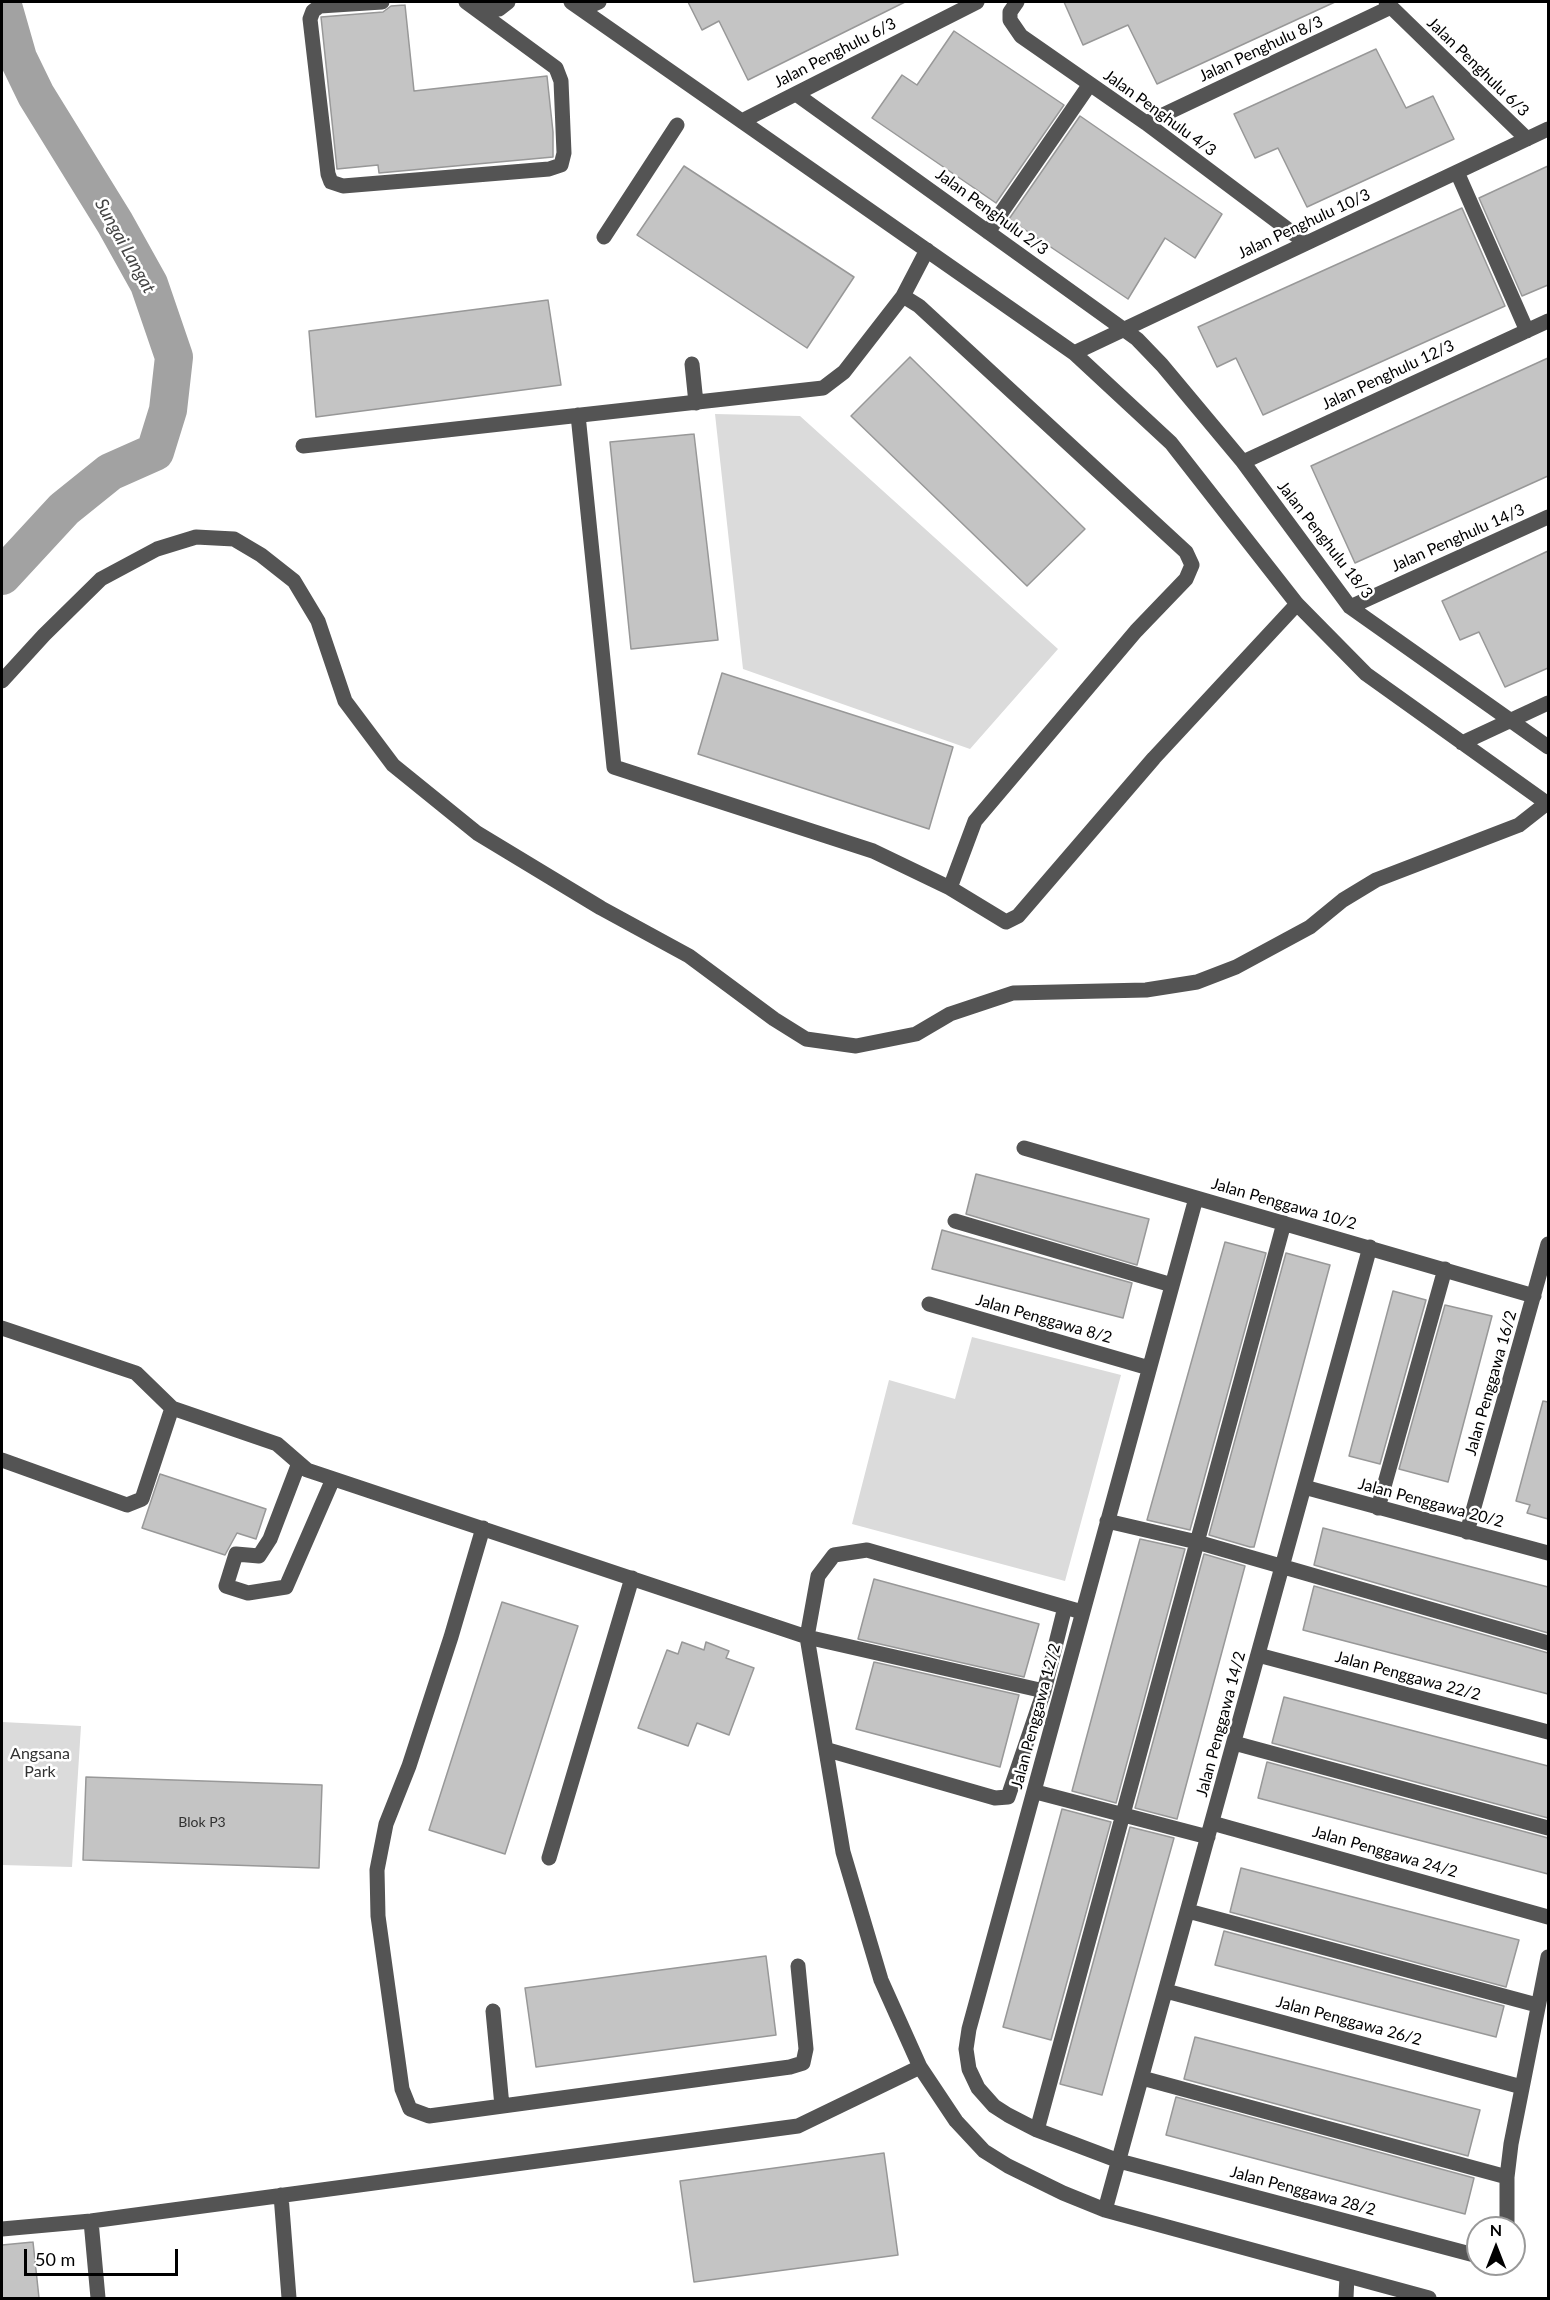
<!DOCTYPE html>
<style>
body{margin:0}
#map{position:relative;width:1550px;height:2300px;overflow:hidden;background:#fff;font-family:Lato,sans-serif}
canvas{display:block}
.frame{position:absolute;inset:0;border:3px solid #000;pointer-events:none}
.north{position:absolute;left:1466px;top:2216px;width:60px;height:60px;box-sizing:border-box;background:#fff;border:2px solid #999;border-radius:50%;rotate:0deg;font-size:16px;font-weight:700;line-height:24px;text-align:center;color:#000}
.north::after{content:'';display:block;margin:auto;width:21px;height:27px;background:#000;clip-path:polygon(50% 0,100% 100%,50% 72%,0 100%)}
.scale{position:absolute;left:24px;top:2249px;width:154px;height:27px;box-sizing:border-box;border:3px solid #000;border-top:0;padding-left:8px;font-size:18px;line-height:21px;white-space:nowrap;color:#000;-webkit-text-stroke:4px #fff;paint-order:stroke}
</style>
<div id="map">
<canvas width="1550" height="2300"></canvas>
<div class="frame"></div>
<div class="north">N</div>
<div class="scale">50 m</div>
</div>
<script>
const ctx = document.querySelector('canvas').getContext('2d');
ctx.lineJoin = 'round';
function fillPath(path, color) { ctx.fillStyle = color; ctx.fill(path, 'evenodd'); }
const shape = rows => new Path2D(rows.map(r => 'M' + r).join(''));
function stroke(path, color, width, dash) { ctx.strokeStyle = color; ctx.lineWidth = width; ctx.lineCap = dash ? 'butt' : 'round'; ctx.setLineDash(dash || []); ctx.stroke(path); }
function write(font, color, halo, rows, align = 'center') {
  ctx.font = font + ' Lato,sans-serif'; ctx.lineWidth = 5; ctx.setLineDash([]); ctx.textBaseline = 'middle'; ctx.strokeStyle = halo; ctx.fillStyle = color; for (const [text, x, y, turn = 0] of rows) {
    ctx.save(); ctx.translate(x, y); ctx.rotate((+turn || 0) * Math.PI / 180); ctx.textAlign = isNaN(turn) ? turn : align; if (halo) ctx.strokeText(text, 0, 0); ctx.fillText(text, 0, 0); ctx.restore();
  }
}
fillPath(shape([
 [715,414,800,416,1058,649,970,749,743,669],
 [972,1337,1121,1375,1065,1581,852,1524,889,1380,955,1399],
 [2,1722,81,1726,72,1867,2,1865]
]), '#dbdbdb');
stroke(shape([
 [2,576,64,509,110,472,155,452,168,410,174,357,149,284,115,223,36,95,18,58,2,2]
]), '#a2a2a2', 38);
const building = shape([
 [688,2,905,2,748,80,719,21,702,30,688,2],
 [1064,2,1335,2,1157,84,1128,25,1083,45,1064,2],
 [405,5,414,91,547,76,553,132,553,157,379,173,378,165,337,169,321,17,383,12,391,6,405,5],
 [954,31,1064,105,996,203,872,118,902,75,917,85,954,31],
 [1376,49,1406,108,1433,96,1454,139,1307,207,1278,148,1255,158,1234,114,1376,49],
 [1080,116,1222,214,1195,258,1165,238,1128,299,1009,219,1080,116],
 [684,166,854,277,807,348,637,235,684,166],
 [1548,166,1548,285,1522,296,1479,198,1548,166],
 [1462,208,1505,306,1263,415,1236,358,1217,367,1198,327,1462,208],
 [548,300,561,385,316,417,309,331,548,300],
 [910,357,1085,529,1027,586,851,416,910,357],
 [1548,358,1548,476,1355,563,1311,466,1548,358],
 [694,434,718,640,631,649,610,442,694,434],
 [1548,551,1548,668,1505,687,1479,632,1460,640,1442,601,1548,551],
 [722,673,953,747,929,829,698,754,722,673],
 [976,1174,1149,1219,1137,1265,966,1214,976,1174],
 [942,1230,1132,1283,1123,1318,932,1269,942,1230],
 [1225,1242,1266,1253,1190,1530,1147,1520,1225,1242],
 [1286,1253,1330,1265,1254,1547,1250,1547,1209,1535,1286,1253],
 [1393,1291,1426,1300,1380,1464,1349,1456,1393,1291],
 [1445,1305,1492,1316,1448,1482,1399,1469,1445,1305],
 [1543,1401,1548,1402,1548,1519,1527,1513,1530,1505,1516,1501,1543,1401],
 [160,1474,266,1509,256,1539,237,1533,225,1555,142,1528,160,1474],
 [1323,1528,1548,1587,1548,1633,1314,1565,1323,1528],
 [1140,1539,1185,1549,1116,1803,1072,1791,1140,1539],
 [1204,1554,1245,1566,1177,1819,1135,1808,1204,1554],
 [874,1579,1039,1624,1024,1677,858,1639,874,1579],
 [1314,1586,1548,1653,1548,1694,1303,1630,1314,1586],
 [502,1602,578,1626,505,1854,429,1830,502,1602],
 [682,1642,704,1650,706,1642,729,1651,726,1658,754,1668,729,1735,697,1723,688,1746,638,1728,667,1650,678,1654,682,1642],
 [874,1662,1019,1695,1000,1767,856,1729,874,1662],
 [1284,1697,1548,1766,1548,1818,1272,1743,1284,1697],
 [1267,1762,1548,1838,1548,1874,1258,1798,1267,1762],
 [86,1777,322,1785,319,1868,83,1860,86,1777],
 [1062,1809,1111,1822,1051,2040,1003,2027,1062,1809],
 [1130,1827,1174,1838,1102,2095,1060,2084,1130,1827],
 [1241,1868,1519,1940,1506,1987,1230,1912,1241,1868],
 [1224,1931,1504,2006,1496,2037,1215,1965,1224,1931],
 [766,1956,776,2035,536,2067,525,1988,766,1956],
 [1195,2037,1480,2110,1468,2156,1184,2079,1195,2037],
 [1176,2097,1474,2178,1465,2214,1166,2135,1176,2097],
 [884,2153,898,2255,694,2282,680,2181,884,2153],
 [33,2242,39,2298,2,2298,2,2245,33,2242]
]);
fillPath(building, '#c4c4c4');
stroke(building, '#989898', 1.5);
stroke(shape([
 [382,2,320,6,313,11,310,19,328,174,331,182,343,186,549,169,561,165,564,153,561,81,556,68,466,2],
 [571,2,1074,353,1171,443,1297,604,1366,674,1548,804],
 [1017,2,1010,12,1010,20,1021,36,1146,123,1306,243],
 [1386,2,1527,139],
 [478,8,499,9,508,2],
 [583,9,599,2],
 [796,94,1137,339,1162,365,1243,462,1350,607,1548,747],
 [742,121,977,2],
 [1146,123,1391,7],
 [1457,172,1527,331],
 [988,232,1090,84],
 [604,237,677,125],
 [903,296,919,306,1186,552,1192,565,1186,579,1136,631,975,821,950,888],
 [1074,353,1548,129],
 [692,364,696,403],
 [578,415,614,767,873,851,950,888,1006,922,1018,916,1154,758,1297,604],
 [303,446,823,388,844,372,903,296,927,250],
 [1243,462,1548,321],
 [1350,607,1548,517],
 [2,681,44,635,101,579,157,549,196,537,234,539,261,555,294,581,318,621,345,701,393,765,477,833,601,908,689,956,774,1019,806,1039,856,1046,916,1034,950,1014,1013,993,1146,990,1197,982,1236,967,1310,927,1343,900,1376,880,1519,825,1547,803],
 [1462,743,1548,703],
 [1024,1148,1534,1296],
 [1196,1198,969,2029,966,2049,969,2069,978,2088,994,2106,1008,2115,1037,2130,1119,2161,1478,2256],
 [955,1221,1172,1285],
 [929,1304,1149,1368],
 [2,1328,136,1373,172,1408,277,1444,307,1470,807,1637,1044,1691],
 [2,1460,127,1505,142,1499,172,1408],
 [299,1463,270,1539,259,1556,236,1554,226,1586,248,1593,286,1587,333,1479],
 [1304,1487,1548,1553],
 [1378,1508,1445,1269],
 [1107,1521,1197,1542,1548,1643],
 [483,1528,451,1637,409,1766,386,1824,377,1870,378,1916,402,2089,410,2109,429,2116,790,2067,803,2063,806,2049,798,1966],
 [1467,1532,1548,1244],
 [1082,1612,867,1550,834,1555,818,1576,807,1637,843,1852,881,1980,920,2067,956,2121,984,2151,1008,2166,1063,2193,1105,2210,1429,2298],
 [1258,1655,1548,1732],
 [1234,1743,1548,1828],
 [828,1750,995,1798,1008,1797,1044,1691,1065,1607],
 [1036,1792,1208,1837],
 [1212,1823,1548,1917],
 [549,1858,632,1578],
 [1188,1911,1537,2005],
 [1166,1991,1522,2087],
 [493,2011,502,2106],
 [1142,2078,1507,2177],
 [1037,2130,1284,1223],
 [281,2195,289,2298],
 [1105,2210,1370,1247],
 [91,2221,98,2298],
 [1507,2228,1507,2177,1511,2144,1548,1957],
 [2,2229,91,2221,798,2126,920,2067],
 [1346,2298,1347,2276]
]), '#545454', 15);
write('14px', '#313131', null, [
 ["Blok P3",202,1822]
]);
write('16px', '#000', '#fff', [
 ["Jalan Penghulu 8/3",1261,49,-25],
 ["Jalan Penghulu 6/3",835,53,-27],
 ["Jalan Penghulu 6/3",1478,67,44],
 ["Jalan Penghulu 4/3",1160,113,36],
 ["Jalan Penghulu 2/3",992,212,36],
 ["Jalan Penghulu 10/3",1304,224,-25],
 ["Jalan Penghulu 12/3",1388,375,-25],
 ["Jalan Penghulu 14/3",1458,538,-24],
 ["Jalan Penghulu 18/3",1325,540,52],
 ["Jalan Penggawa 10/2",1284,1204,16],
 ["Jalan Penggawa 8/2",1044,1319,16],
 ["Jalan Penggawa 16/2",1491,1383,-74],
 ["Jalan Penggawa 20/2",1431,1503,15],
 ["Jalan Penggawa 22/2",1408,1676,15],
 ["Jalan Penggawa 12/2",1036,1716,-75],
 ["Jalan Penggawa 14/2",1221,1724,-75],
 ["Jalan Penggawa 24/2",1385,1852,16],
 ["Jalan Penggawa 26/2",1349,2021,15],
 ["Jalan Penggawa 28/2",1303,2191,15]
]);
write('16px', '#323232', '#fff', [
 ["Angsana",40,1754],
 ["Park",40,1772]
]);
write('italic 18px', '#434343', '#fff', [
 ["Sungai Langat",125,246,61]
]);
</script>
